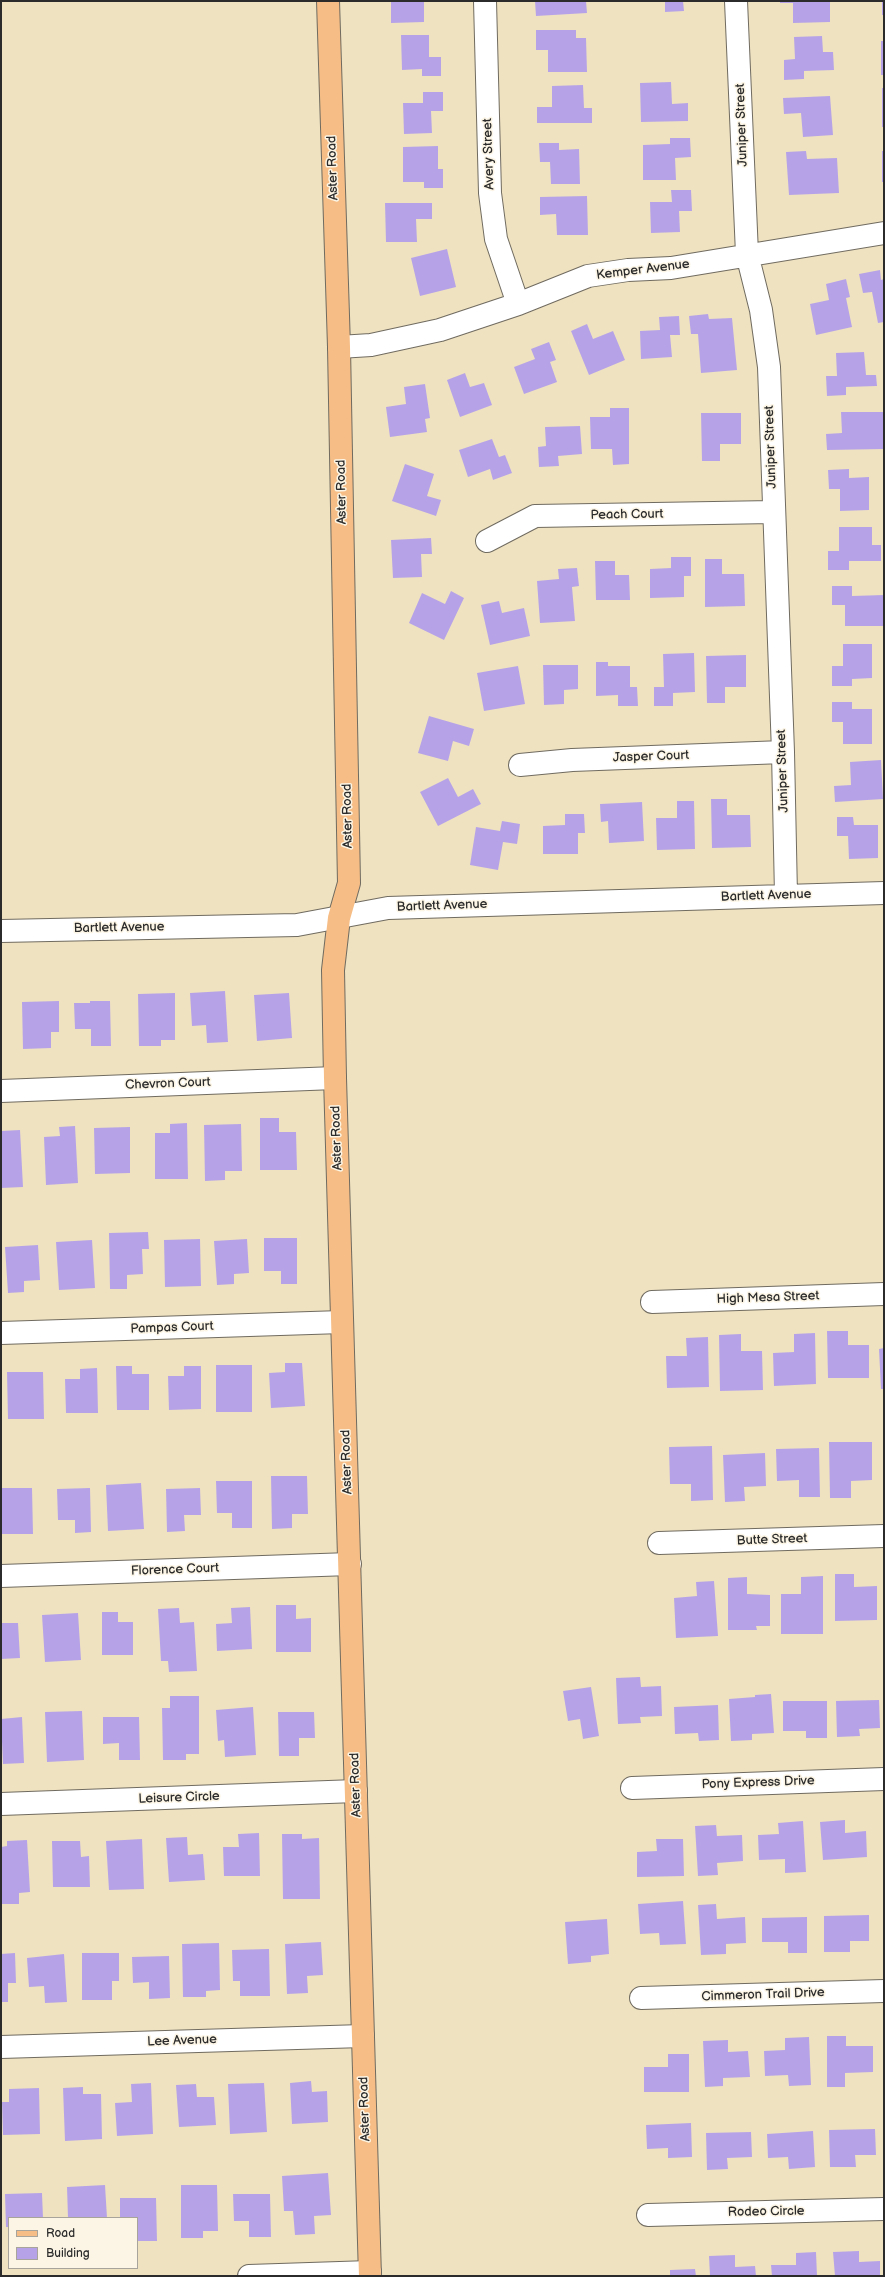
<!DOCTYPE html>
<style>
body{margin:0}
#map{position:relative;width:885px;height:2277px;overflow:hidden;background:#efe2c1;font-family:"Balsamiq Sans",sans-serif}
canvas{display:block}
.frame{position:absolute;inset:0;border:2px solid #2b2b2b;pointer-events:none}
.legend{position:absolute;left:8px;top:2217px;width:130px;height:52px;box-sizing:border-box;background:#fcf5e5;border:1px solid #a8a49b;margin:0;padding:5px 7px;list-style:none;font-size:12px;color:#2b2b2b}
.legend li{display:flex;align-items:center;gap:8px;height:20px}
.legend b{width:20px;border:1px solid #a8a49b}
</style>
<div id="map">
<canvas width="885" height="2277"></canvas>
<div class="frame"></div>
<ul class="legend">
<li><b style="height:5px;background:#f6be86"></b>Road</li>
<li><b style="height:11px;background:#b6a3e7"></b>Building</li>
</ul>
</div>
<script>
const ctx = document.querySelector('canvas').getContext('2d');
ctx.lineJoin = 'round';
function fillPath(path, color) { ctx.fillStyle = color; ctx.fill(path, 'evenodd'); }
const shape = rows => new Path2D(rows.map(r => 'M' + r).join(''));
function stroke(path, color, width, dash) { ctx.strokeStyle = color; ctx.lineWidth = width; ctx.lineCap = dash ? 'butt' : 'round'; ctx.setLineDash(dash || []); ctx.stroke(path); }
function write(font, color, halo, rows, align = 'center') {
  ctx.font = font + ' "Balsamiq Sans",sans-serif'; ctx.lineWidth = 3; ctx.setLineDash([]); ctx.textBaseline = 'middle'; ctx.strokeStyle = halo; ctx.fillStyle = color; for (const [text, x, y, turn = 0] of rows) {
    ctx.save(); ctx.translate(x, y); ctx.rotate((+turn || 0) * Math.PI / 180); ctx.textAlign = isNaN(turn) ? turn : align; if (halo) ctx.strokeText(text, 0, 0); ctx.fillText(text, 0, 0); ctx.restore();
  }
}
fillPath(shape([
 [391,1,424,1,424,22,391,23],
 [535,1,586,1,587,13,536,16],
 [665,1,683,1,684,11,665,12],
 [780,1,830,1,830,22,793,23,793,3,780,3],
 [882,1,884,1,884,15,882,15],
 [536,30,576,30,576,38,586,38,587,72,548,72,548,50,536,50],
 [401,35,429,35,429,57,441,57,441,76,422,76,422,69,402,70],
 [822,36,823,52,833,52,834,70,804,71,804,79,784,80,784,60,795,59,794,37],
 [881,41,884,41,884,75,881,75],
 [671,82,672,104,688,103,688,121,641,122,640,83],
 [583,85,584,108,592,108,592,123,537,123,537,107,552,107,552,86],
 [882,88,884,88,884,127,882,127],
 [423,92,443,92,443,111,431,111,432,133,404,134,403,103,423,103],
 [830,96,833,135,803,137,801,113,784,114,783,98],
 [670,138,690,138,691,157,675,158,676,180,643,180,643,145,670,144],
 [539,143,559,143,559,150,579,149,580,184,551,184,550,162,540,162],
 [438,146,438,169,443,169,443,188,424,188,424,182,403,182,403,147],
 [806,151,807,159,837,158,839,193,789,195,786,152],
 [882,151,884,151,884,182,882,182],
 [671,190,691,190,692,211,679,211,680,232,651,233,650,202,672,202],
 [587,196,588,235,557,235,556,214,540,215,540,197],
 [385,203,432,203,432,219,416,219,417,242,386,242],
 [447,249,456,287,420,296,411,258],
 [880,270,881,280,884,279,884,322,878,323,872,292,863,293,859,274],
 [846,279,850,297,846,298,852,327,816,335,810,304,829,300,826,284],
 [708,314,709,319,732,318,737,370,701,373,698,334,691,334,689,316],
 [679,316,680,335,670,335,672,357,641,359,640,331,660,330,659,317],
 [587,324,593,339,613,331,625,360,589,375,571,331],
 [549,342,556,360,550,362,557,382,524,394,514,367,535,359,531,349],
 [864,352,866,375,876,375,877,386,846,387,846,395,827,396,826,376,837,376,836,353],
 [465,373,470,387,484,383,492,405,460,417,447,380],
 [425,384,430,418,425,419,427,432,390,437,386,407,406,404,404,387],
 [610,408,629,408,629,464,613,465,612,449,591,449,590,417,610,417],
 [841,412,884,412,884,449,827,450,826,434,842,433],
 [701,413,741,413,741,444,720,444,720,461,702,461],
 [580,426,582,454,558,456,559,466,539,467,538,447,546,446,545,427],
 [492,439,499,457,505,455,512,473,493,480,490,469,468,477,459,450],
 [405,464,434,474,427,496,441,500,436,516,392,501],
 [849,469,849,478,869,477,869,510,840,511,840,489,829,489,828,470],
 [839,527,872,527,872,545,881,545,881,561,849,561,849,570,828,570,828,551,839,551],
 [431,538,432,554,421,554,422,577,393,578,391,540],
 [671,557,691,557,691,576,684,576,684,597,650,598,650,569,671,568],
 [705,559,722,559,722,574,744,574,745,606,705,607],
 [595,561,615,561,615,575,629,575,630,600,596,600],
 [577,568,579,586,572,587,575,621,540,623,537,581,559,579,558,569],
 [832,586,852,586,852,596,884,595,884,626,845,626,845,605,832,605],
 [451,591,464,598,444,640,409,623,422,593,445,604],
 [499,601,502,613,524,608,530,636,490,645,481,605],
 [843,644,872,644,872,678,852,679,852,686,832,686,832,666,843,666],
 [694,653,695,692,673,693,673,706,654,706,654,687,664,687,663,654],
 [746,655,746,687,725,687,725,703,707,703,706,656],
 [596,662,608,662,608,666,630,666,630,687,637,687,638,706,618,706,618,695,596,696],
 [543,665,578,665,578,689,564,690,564,704,544,705],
 [518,666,525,704,484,711,477,673],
 [832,702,852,702,852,709,872,709,872,744,843,744,843,722,832,722],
 [429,716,474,729,469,746,453,741,448,761,418,753],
 [881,760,883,799,835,802,834,786,851,785,850,762],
 [448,778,458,797,473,789,481,804,438,826,420,792],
 [711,799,727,799,727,815,750,815,751,847,712,848],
 [677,801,694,801,695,849,657,850,656,818,677,818],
 [642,802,644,841,609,843,608,821,601,822,600,804],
 [565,814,584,814,585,833,578,833,578,854,543,854,543,826,565,825],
 [837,817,853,817,854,825,878,825,878,858,849,859,848,836,837,836],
 [502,821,520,824,517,844,503,842,498,870,470,865,476,827,500,831],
 [225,991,228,1042,207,1043,206,1025,192,1026,190,993],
 [175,993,175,1040,161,1040,161,1046,139,1046,138,994],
 [289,993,292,1038,257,1041,254,995],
 [59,1001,59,1032,51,1032,51,1048,23,1049,22,1002],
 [90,1001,110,1001,111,1046,91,1046,91,1029,75,1029,74,1003,90,1003],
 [260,1118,279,1118,279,1132,296,1132,297,1170,260,1170],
 [187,1123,188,1179,155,1179,155,1133,170,1133,170,1124],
 [241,1124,242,1171,225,1171,225,1180,205,1181,204,1125],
 [75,1126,78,1183,46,1185,44,1137,60,1136,59,1127],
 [130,1127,130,1173,95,1174,94,1128],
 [20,1130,23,1187,1,1188,1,1131],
 [148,1232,149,1249,142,1249,143,1274,127,1275,127,1289,110,1289,109,1233],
 [264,1238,297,1238,297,1284,281,1284,281,1271,264,1271],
 [200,1239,201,1286,165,1287,164,1240],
 [247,1239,249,1273,234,1274,234,1284,217,1285,214,1241],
 [92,1240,95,1288,59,1290,56,1242],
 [38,1245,40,1280,24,1281,24,1292,8,1293,5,1247],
 [827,1331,848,1331,848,1345,869,1345,869,1378,828,1378],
 [815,1333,816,1384,774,1386,773,1353,794,1352,794,1334],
 [741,1334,741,1351,762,1351,763,1390,720,1391,719,1335],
 [708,1337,709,1387,667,1388,666,1356,687,1356,686,1338],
 [884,1348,884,1389,881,1389,879,1349],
 [285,1363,302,1363,305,1406,271,1408,269,1373,285,1372],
 [216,1365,252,1365,252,1412,216,1412],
 [116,1366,132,1366,132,1374,149,1374,149,1410,117,1410],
 [184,1366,201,1366,201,1409,169,1410,168,1376,184,1376],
 [97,1368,98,1413,66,1413,65,1379,80,1379,80,1369],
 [7,1372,43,1372,44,1419,8,1419],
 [829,1442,872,1442,872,1480,851,1481,851,1498,830,1498],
 [712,1446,713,1500,691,1501,691,1484,670,1484,669,1447],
 [819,1448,820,1497,799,1497,799,1480,777,1481,776,1449],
 [765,1453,766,1486,744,1487,745,1501,725,1502,723,1455],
 [271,1476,307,1476,308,1514,292,1514,292,1528,272,1529],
 [216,1481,252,1481,252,1528,232,1528,232,1513,217,1513],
 [141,1483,144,1529,108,1531,106,1485],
 [1,1488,32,1488,33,1534,1,1534],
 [90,1488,91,1532,75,1533,75,1520,58,1520,57,1489],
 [200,1488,201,1515,184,1515,185,1531,167,1532,166,1489],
 [835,1574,854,1574,854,1587,877,1586,877,1620,835,1621],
 [823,1576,823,1634,781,1634,781,1594,801,1594,801,1577],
 [747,1577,747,1594,770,1595,770,1626,756,1626,757,1630,728,1630,728,1578],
 [714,1581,718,1636,676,1638,674,1598,697,1596,696,1582],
 [276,1605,296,1605,296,1619,311,1618,311,1652,276,1652],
 [250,1607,252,1649,217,1651,216,1624,232,1623,231,1608],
 [179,1608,180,1623,194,1622,197,1671,169,1672,168,1661,161,1661,158,1609],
 [102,1612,118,1612,118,1622,133,1622,133,1655,102,1655],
 [78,1613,81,1660,45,1662,42,1615],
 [1,1623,18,1623,20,1658,1,1659],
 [640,1677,641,1687,661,1686,662,1716,640,1717,641,1723,618,1724,616,1678],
 [591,1687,599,1736,583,1739,580,1719,568,1721,563,1691],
 [771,1694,774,1733,752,1734,752,1740,731,1741,729,1699,755,1697,755,1695],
 [170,1696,199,1696,199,1754,186,1754,186,1760,163,1760,162,1708,170,1708],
 [879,1700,880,1728,859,1729,860,1736,837,1737,836,1701],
 [783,1701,827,1701,827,1738,806,1738,806,1731,783,1731],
 [718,1705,719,1740,699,1741,698,1733,675,1734,674,1707],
 [253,1707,256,1755,225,1757,224,1740,218,1741,216,1710],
 [82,1711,84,1760,47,1762,45,1712],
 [278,1712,314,1712,315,1738,299,1738,299,1756,279,1756],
 [22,1717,24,1763,3,1764,1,1719],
 [103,1717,139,1717,140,1760,119,1760,119,1743,103,1744],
 [845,1820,845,1833,866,1831,867,1857,823,1860,820,1822],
 [803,1821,806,1872,785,1873,785,1859,759,1860,758,1835,779,1834,778,1823],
 [716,1825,717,1836,742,1835,743,1861,717,1863,718,1875,698,1876,695,1826],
 [259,1833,260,1876,224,1876,223,1847,239,1847,238,1834],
 [282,1834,302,1834,302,1839,319,1838,320,1899,283,1899],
 [187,1837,188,1855,203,1854,205,1880,169,1882,166,1838],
 [142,1839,144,1889,109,1890,106,1841],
 [656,1839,683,1839,684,1876,637,1877,637,1852,657,1851],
 [27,1840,30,1892,19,1893,19,1904,2,1904,1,1847,7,1846,7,1841],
 [52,1841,80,1841,81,1857,89,1856,90,1887,53,1887],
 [683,1901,686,1944,660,1945,659,1933,640,1934,638,1904],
 [716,1904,717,1919,745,1917,746,1943,726,1944,726,1954,701,1955,698,1905],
 [869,1915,869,1941,850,1941,850,1952,824,1952,824,1916],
 [807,1917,807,1953,788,1953,788,1942,762,1942,762,1918],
 [607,1919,609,1954,591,1956,591,1962,568,1964,565,1922],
 [321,1942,323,1975,307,1976,308,1993,287,1994,285,1944],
 [219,1943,220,1990,206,1991,206,1997,183,1997,182,1944],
 [269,1949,270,1996,240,1996,240,1981,233,1981,232,1950],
 [15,1953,16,1983,8,1983,8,2002,1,2002,1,1954],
 [82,1953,119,1953,119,1981,112,1981,112,2000,82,2000],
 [64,1954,67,2002,45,2003,44,1986,29,1987,27,1958],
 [169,1956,170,1998,149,1999,149,1982,133,1983,132,1957],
 [827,2036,846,2036,846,2046,873,2046,873,2072,845,2073,845,2087,827,2087],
 [809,2037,811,2085,789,2086,788,2075,765,2076,764,2051,785,2050,785,2038],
 [728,2040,728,2052,748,2051,750,2077,723,2078,723,2086,705,2087,703,2041],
 [668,2054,689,2054,689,2092,644,2092,644,2067,668,2067],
 [311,2081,312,2092,327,2091,328,2122,292,2124,290,2083],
 [151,2083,153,2134,117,2136,115,2103,132,2102,131,2084],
 [264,2083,267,2132,230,2134,228,2084],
 [196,2084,197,2097,214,2097,216,2125,179,2127,176,2085],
 [83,2087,83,2094,101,2094,102,2139,65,2141,63,2088],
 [39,2088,40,2134,3,2135,2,2102,9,2102,9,2089],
 [691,2123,692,2157,668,2158,668,2148,647,2149,646,2125],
 [875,2129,876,2155,855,2155,856,2167,830,2167,829,2130],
 [813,2131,815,2167,789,2169,788,2157,768,2158,767,2134],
 [751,2132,752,2157,727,2158,728,2169,707,2170,706,2133],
 [328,2173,331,2215,314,2216,315,2234,295,2235,293,2211,284,2211,282,2176],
 [105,2185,107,2218,68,2218,67,2187],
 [181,2185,217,2185,218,2231,203,2231,203,2238,181,2238],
 [42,2193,43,2218,9,2218,9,2227,6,2227,5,2194],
 [233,2194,270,2194,271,2237,249,2237,249,2221,234,2221],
 [120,2198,156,2198,157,2241,137,2241,137,2218,120,2218],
 [859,2251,859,2262,880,2261,880,2276,835,2276,833,2252],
 [816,2252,817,2276,772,2276,771,2265,796,2265,796,2253],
 [735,2255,735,2267,755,2266,756,2276,710,2276,709,2256],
 [695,2269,696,2276,670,2276,670,2270]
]), '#b6a3e7');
const minor = shape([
 [485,1,490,193,496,239,518,304],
 [736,1,747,254,761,310,769,367,783,752,786,895],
 [339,347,371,345,440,330,518,304,588,276,628,270,671,268,884,233],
 [487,541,535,516,773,512],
 [520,765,572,760,783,752],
 [1,931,297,925,388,908,884,893],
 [1,1091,335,1078],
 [652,1302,884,1294],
 [1,1333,342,1322],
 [659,1543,884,1536],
 [1,1576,350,1564],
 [632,1788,884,1779],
 [1,1804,356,1791],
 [641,1998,884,1991],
 [1,2047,363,2036],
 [648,2215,884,2209],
 [249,2276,370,2272]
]);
const major = shape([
 [328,1,339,347,349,883,339,918,333,970,335,1078,370,2276]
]);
stroke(minor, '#706b60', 24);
stroke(major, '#706b60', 24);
stroke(minor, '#fff', 22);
stroke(major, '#f6be86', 22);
write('13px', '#2b2b2b', '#fcf5e5', [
 ["Juniper Street",742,125,-92],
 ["Avery Street",489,154,-92],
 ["Aster Road",333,168,-92],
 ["Kemper Avenue",643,270,-7],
 ["Juniper Street",771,447,-92],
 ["Aster Road",342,492,-91],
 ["Peach Court",627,515,-1],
 ["Jasper Court",651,757,-2],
 ["Juniper Street",783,771,-92],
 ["Aster Road",348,816,-91],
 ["Bartlett Avenue",766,896,-2],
 ["Bartlett Avenue",442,906,-2],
 ["Bartlett Avenue",119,928,-1],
 ["Chevron Court",168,1084,-2],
 ["Aster Road",337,1138,-92],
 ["High Mesa Street",768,1298,-2],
 ["Pampas Court",172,1328,-2],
 ["Aster Road",347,1462,-92],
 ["Butte Street",772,1540,-2],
 ["Florence Court",175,1570,-2],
 ["Pony Express Drive",758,1783,-2],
 ["Aster Road",356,1785,-92],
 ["Leisure Circle",179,1798,-2],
 ["Cimmeron Trail Drive",763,1995,-2],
 ["Lee Avenue",182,2041,-2],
 ["Aster Road",365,2109,-92],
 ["Rodeo Circle",766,2212,-1]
]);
</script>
